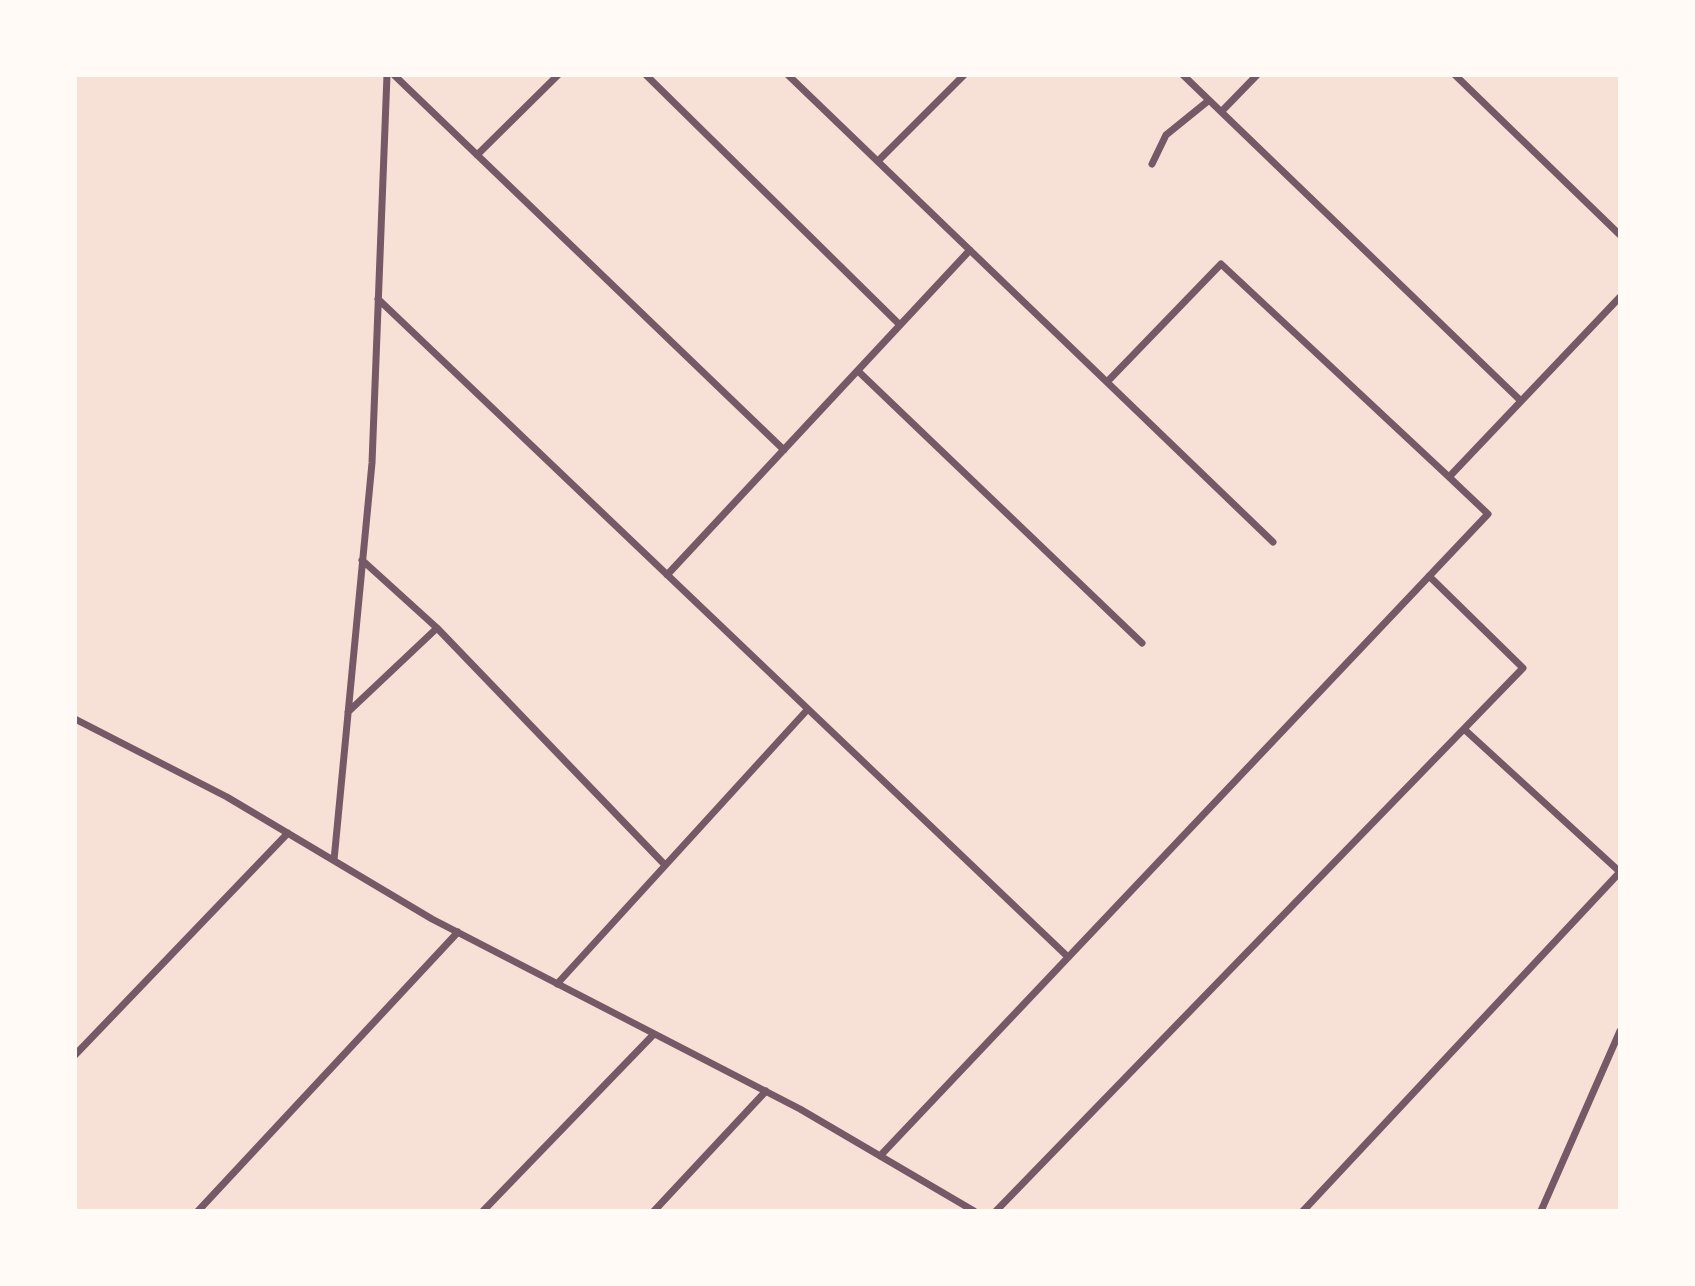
<!DOCTYPE html>
<style>
body{margin:0}
#map{position:relative;width:1695px;height:1286px;overflow:hidden;background:#f7e1d7;font-family:"Roboto Condensed",sans-serif}
canvas{display:block}
.frame{position:absolute;inset:0;border:77px solid #fffaf5;pointer-events:none}
</style>
<div id="map">
<canvas width="1695" height="1286"></canvas>
<div class="frame"></div>
</div>
<script>
const ctx = document.querySelector('canvas').getContext('2d');
ctx.lineJoin = 'round';
const shape = rows => new Path2D(rows.map(r => 'M' + r).join(''));
function stroke(path, color, width, dash) { ctx.strokeStyle = color; ctx.lineWidth = width; ctx.lineCap = dash ? 'butt' : 'round'; ctx.setLineDash(dash || []); ctx.stroke(path); }
stroke(shape([
 [394,75,784,450],
 [646,75,900,325],
 [788,75,1273,542],
 [1183,75,1521,401],
 [1455,75,1620,235],
 [1222,111,1257,75],
 [477,155,558,75],
 [878,161,964,75],
 [1152,164,1166,135,1208,101],
 [378,299,1068,957],
 [858,371,1142,643],
 [1107,382,1221,264,1449,477],
 [362,560,437,628],
 [667,575,970,250],
 [348,712,437,628,665,865],
 [75,719,227,797,432,919,800,1109,974,1211],
 [334,860,372,463,387,75],
 [557,984,808,709],
 [75,1055,288,833],
 [880,1156,1488,514,1449,477,1620,297],
 [198,1211,458,932],
 [483,1211,654,1034],
 [654,1211,766,1091],
 [996,1211,1523,668,1429,576],
 [1303,1211,1620,872,1464,729],
 [1541,1211,1620,1031]
]), '#755966', 7);
</script>
